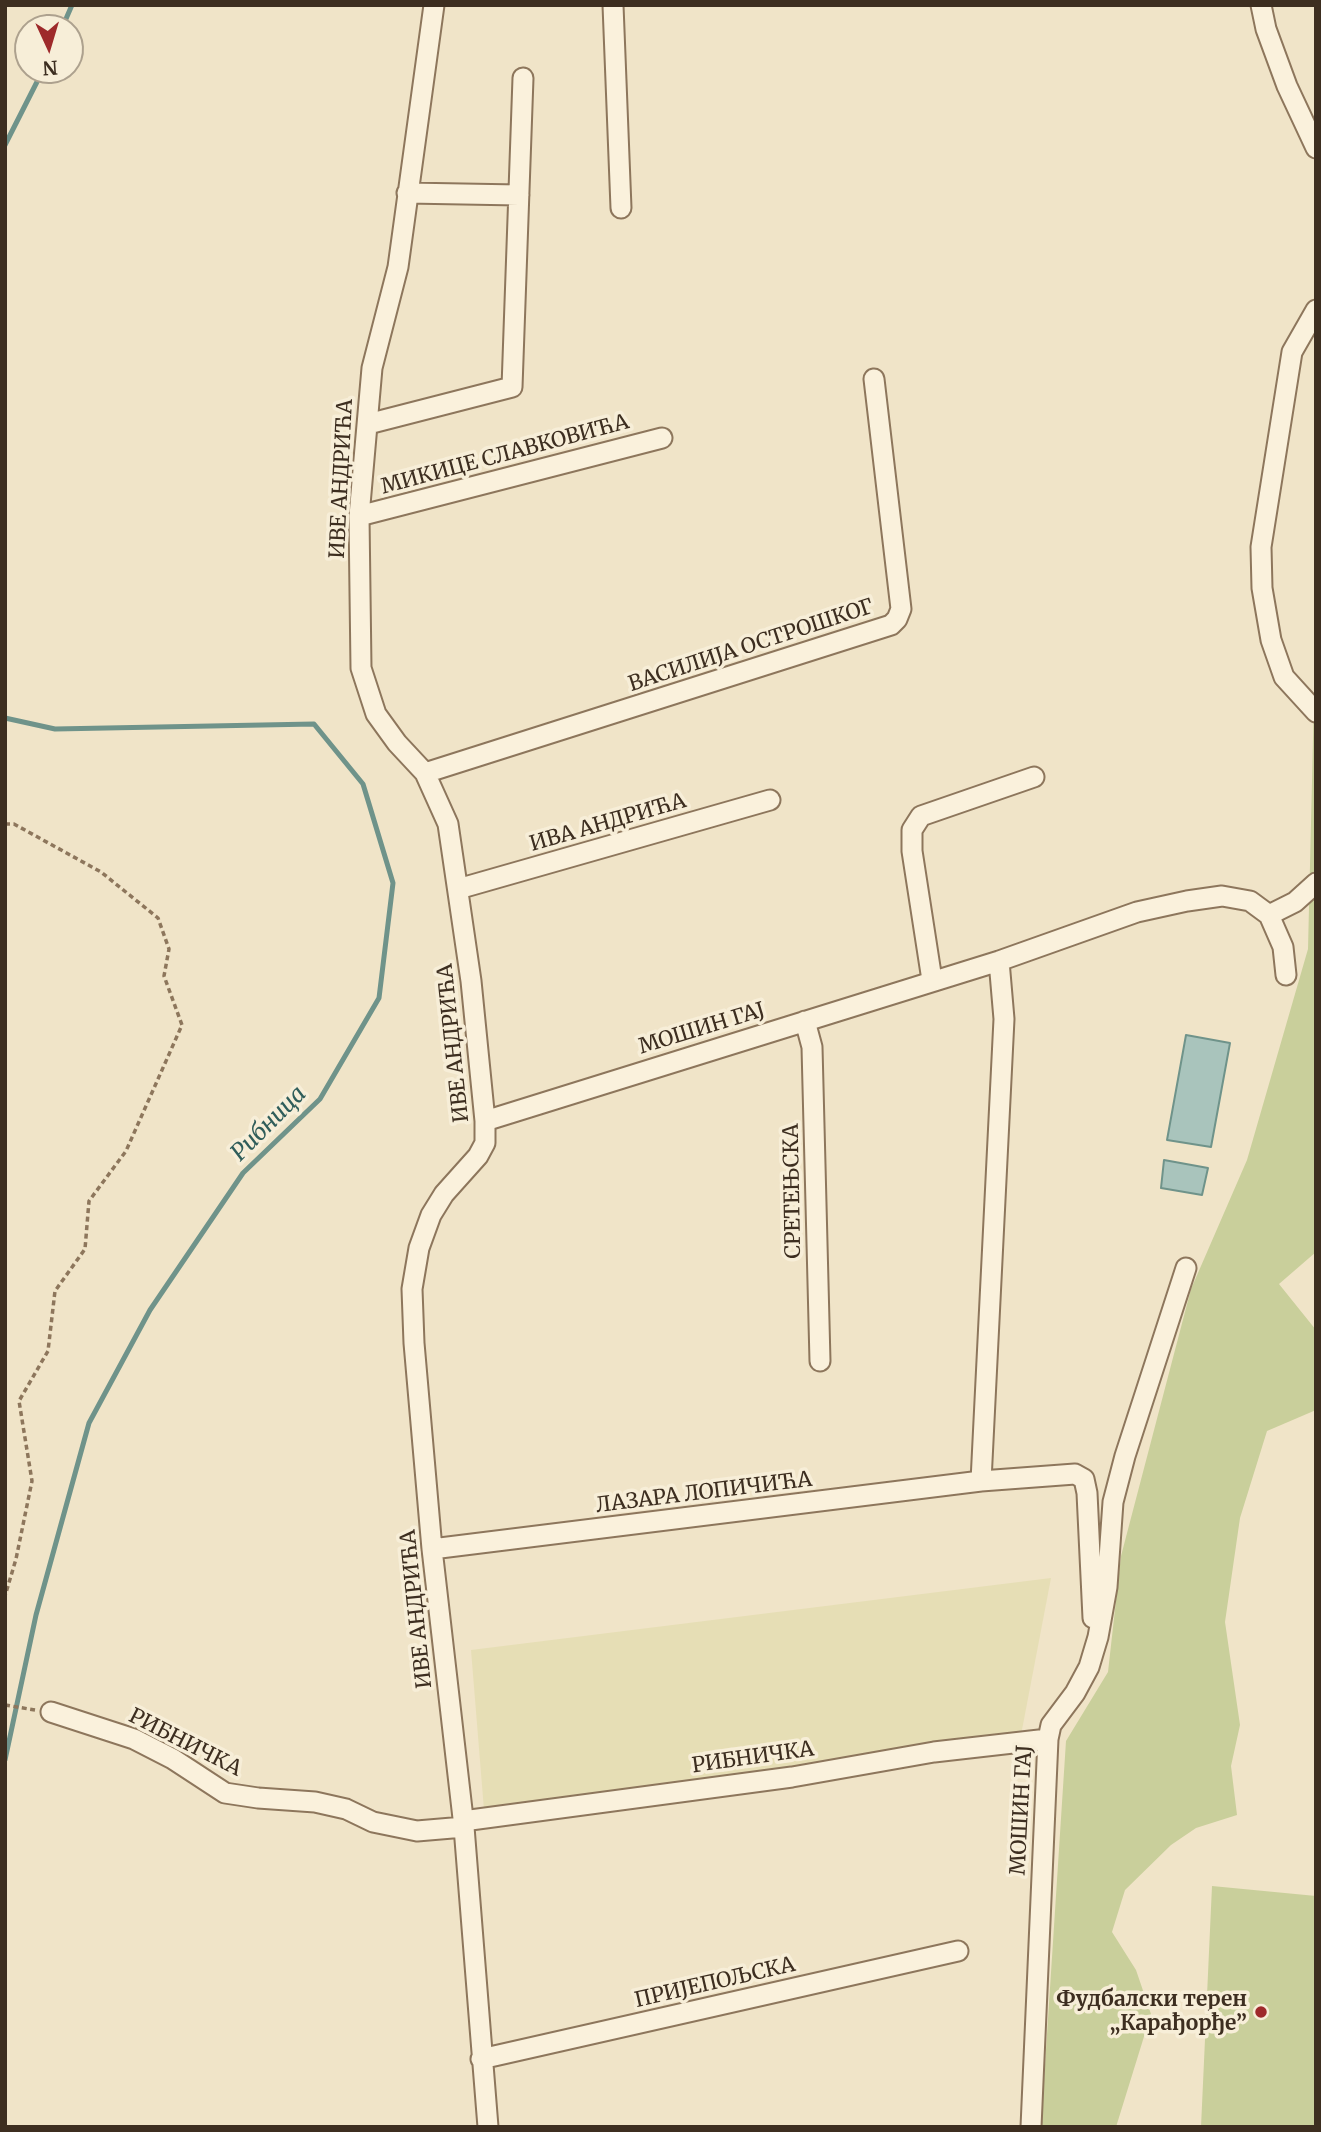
<!DOCTYPE html>
<meta charset="utf-8">
<style>
body{margin:0}
#map{position:relative;width:1321px;height:2132px;overflow:hidden;background:#f0e4c8;font-family:Merriweather,serif}
canvas{display:block}
.frame{position:absolute;inset:0;border:7px solid #3d2e20;pointer-events:none}
.north{position:absolute;left:14px;top:14px;width:70px;height:70px;box-sizing:border-box;background:#f7eed8;border:2px solid #ada18e;border-radius:50%;rotate:176deg;font-size:19px;font-weight:700;line-height:28px;text-align:center;color:#3d2e20}
.north::after{content:'';display:block;margin:auto;width:24px;height:32px;background:#9e2a2b;clip-path:polygon(50% 0,100% 100%,50% 72%,0 100%)}
</style>
<div id="map">
<canvas width="1321" height="2132"></canvas>
<div class="frame"></div>
<div class="north">N</div>
</div>
<script>
const ctx = document.querySelector('canvas').getContext('2d');
ctx.lineJoin = 'round';
function fillPath(path, color) { ctx.fillStyle = color; ctx.fill(path, 'evenodd'); }
const shape = rows => new Path2D(rows.map(r => 'M' + r).join(''));
function stroke(path, color, width, dash) { ctx.strokeStyle = color; ctx.lineWidth = width; ctx.lineCap = dash ? 'butt' : 'round'; ctx.setLineDash(dash || []); ctx.stroke(path); }
function write(font, color, halo, rows, align = 'center') {
  ctx.font = font + ' Merriweather,serif'; ctx.lineWidth = 7; ctx.setLineDash([]); ctx.textBaseline = 'middle'; ctx.strokeStyle = halo; ctx.fillStyle = color; for (const [text, x, y, turn = 0] of rows) {
    ctx.save(); ctx.translate(x, y); ctx.rotate((+turn || 0) * Math.PI / 180); ctx.textAlign = isNaN(turn) ? turn : align; if (halo) ctx.strokeText(text, 0, 0); ctx.fillText(text, 0, 0); ctx.restore();
  }
}
fillPath(shape([
 [1051,1578,1021,1735,484,1810,471,1650]
]), '#e6deb5');
fillPath(shape([
 [1316,613,1316,1252,1279,1284,1316,1330,1316,1410,1267,1431,1240,1518,1225,1622,1240,1725,1231,1766,1237,1815,1196,1828,1171,1845,1125,1890,1112,1932,1136,1970,1151,2014,1116,2127,1041,2127,1066,1741,1108,1672,1121,1556,1191,1289,1247,1160,1308,949],
 [1212,1886,1316,1896,1316,2127,1201,2127]
]), '#c9cf9b');
const water = shape([
 [1186,1035,1230,1043,1211,1147,1167,1140,1186,1035],
 [1164,1160,1208,1168,1202,1195,1161,1188,1164,1160]
]);
fillPath(water, '#a9c4bc');
stroke(water, '#6f938a', 2);
stroke(shape([
 [62,28,72,5],
 [5,145,43,70],
 [5,718,55,729,314,724,363,784,393,883,379,998,320,1099,243,1173,150,1310,89,1423,36,1615,5,1760]
]), '#6f938a', 5);
const street = shape([
 [434,5,398,267,372,368,359,516,361,668,376,714,397,743,425,773,448,824,471,981,485,1121,485,1143,478,1156,444,1194,431,1215,419,1248,412,1289,414,1343,432,1549,464,1827,488,2127],
 [613,5,621,208],
 [1261,5,1266,29,1287,86,1316,148],
 [407,193,519,195],
 [1316,310,1292,352,1261,547,1262,588,1271,640,1284,677,1316,712],
 [368,424,512,387,523,78],
 [359,516,662,438],
 [425,773,891,625,897,619,901,609,874,379],
 [458,889,770,800],
 [1269,915,1295,902,1316,883],
 [932,980,912,851,912,830,921,816,1034,777],
 [805,1021,812,1047,820,1361],
 [485,1121,999,961,1137,912,1187,901,1222,896,1250,901,1269,915,1283,947,1286,975],
 [981,1481,1004,1019,999,961],
 [432,1549,981,1481,1075,1474,1084,1479,1087,1493,1093,1618],
 [51,1712,134,1739,173,1759,225,1793,258,1798,315,1802,346,1809,373,1822,417,1831,464,1827],
 [463,1821,792,1777,934,1752,1048,1739],
 [481,2059,958,1951],
 [1031,2127,1048,1739,1051,1725,1075,1693,1089,1667,1098,1637,1107,1587,1113,1502,1125,1456,1186,1268]
]);
stroke(street, '#8d765c', 23);
stroke(shape([
 [5,824,14,824,101,872,158,918,169,949,164,976,182,1025,126,1151,89,1201,85,1249,55,1291,48,1351,19,1401,32,1481,16,1559,5,1596],
 [5,1705,35,1710]
]), '#8d765c', 3.5, [5, 3.5]);
stroke(street, '#faf1dc', 19);
for (const [x, y, r, color] of [
 [1261,2012,7,"#9e2a2b"]
]) { const dot = new Path2D(); dot.arc(x, y, r, 0, 2 * Math.PI); ctx.fillStyle = color; ctx.fill(dot); stroke(dot, '#f7eed8', 2.5); }
write('21px', '#3d2e20', '#f7eed8', [
 ["МИКИЦЕ СЛАВКОВИЋА",505,455,-15],
 ["ИВЕ АНДРИЋА",342,479,-87],
 ["ВАСИЛИЈА ОСТРОШКОГ",751,646,-18],
 ["ИВА АНДРИЋА",608,823,-16],
 ["МОШИН ГАЈ",702,1029,-17],
 ["ИВЕ АНДРИЋА",454,1043,-96],
 ["СРЕТЕЊСКА",793,1191,-91],
 ["ЛАЗАРА ЛОПИЧИЋА",704,1493,-7],
 ["ИВЕ АНДРИЋА",417,1609,-96],
 ["РИБНИЧКА",185,1743,27],
 ["РИБНИЧКА",753,1758,-8],
 ["МОШИН ГАЈ",1022,1810,-87],
 ["ПРИЈЕПОЉСКА",715,1983,-13]
]);
write('bold 21px', '#3d2e20', '#f7eed8', [
 ["Фудбалски терен",1247,2000],
 ["„Карађорђе”",1247,2024]
], 'right');
write('italic 23px', '#2f5d5a', '#f7eed8', [
 ["Рибница",269,1124,-45]
]);
</script>
